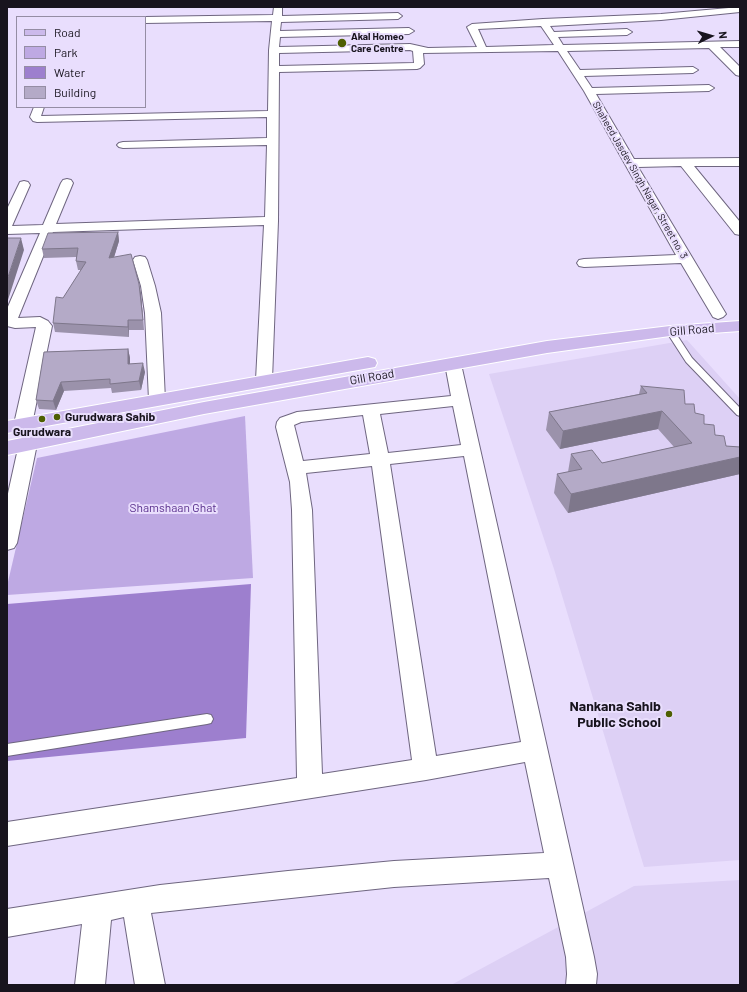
<!DOCTYPE html>
<style>
body{margin:0}
#map{position:relative;width:747px;height:992px;overflow:hidden;background:#e9defd;font-family:Barlow,sans-serif}
canvas{display:block}
.frame{position:absolute;inset:0;border:8px solid #18141e;pointer-events:none}
.legend{position:absolute;left:16px;top:16px;width:130px;height:92px;box-sizing:border-box;background:#e9defd;border:1px solid #958da4;margin:0;padding:5px 7px;list-style:none;font-size:12px;color:#18141e}
.legend li{display:flex;align-items:center;gap:8px;height:20px}
.legend b{width:20px;border:1px solid #958da4}
.north{position:absolute;left:691px;top:16px;width:40px;height:40px;-webkit-text-stroke:3px #e9defd;paint-order:stroke;rotate:85deg;font-size:11px;font-weight:700;line-height:16px;text-align:center;color:#18141e}
.north::after{content:'';display:block;margin:auto;width:14px;height:18px;background:#18141e;clip-path:polygon(50% 0,100% 100%,50% 72%,0 100%)}
</style>
<div id="map">
<canvas width="747" height="992"></canvas>
<div class="frame"></div>
<ul class="legend">
<li><b style="height:5px;background:#ccb9eb"></b>Road</li>
<li><b style="height:11px;background:#bea9e3"></b>Park</li>
<li><b style="height:11px;background:#9d7fce"></b>Water</li>
<li><b style="height:11px;background:#b4aac7"></b>Building</li>
</ul>
<div class="north">N</div>
</div>
<script>
const ctx = document.querySelector('canvas').getContext('2d');
ctx.lineJoin = 'round';
function fillPath(path, color) { ctx.fillStyle = color; ctx.fill(path, 'evenodd'); }
const shape = rows => new Path2D(rows.map(r => 'M' + r).join(''));
function stroke(path, color, width, dash) { ctx.strokeStyle = color; ctx.lineWidth = width; ctx.lineCap = dash ? 'butt' : 'round'; ctx.setLineDash(dash || []); ctx.stroke(path); }
function write(font, color, halo, rows, align = 'center') {
  ctx.font = font + ' Barlow,sans-serif'; ctx.lineWidth = 4; ctx.setLineDash([]); ctx.textBaseline = 'middle'; ctx.strokeStyle = halo; ctx.fillStyle = color; for (const [text, x, y, turn = 0] of rows) {
    ctx.save(); ctx.translate(x, y); ctx.rotate((+turn || 0) * Math.PI / 180); ctx.textAlign = isNaN(turn) ? turn : align; if (halo) ctx.strokeText(text, 0, 0); ctx.fillText(text, 0, 0); ctx.restore();
  }
}
fillPath(shape([
 [687,340,740,399,740,860,644,867,554,569,489,374],
 [740,880,740,985,451,985,634,886]
]), '#ddd0f5');
fillPath(shape([
 [245,416,253,578,7,595,7,586,37,458]
]), '#bea9e3');
fillPath(shape([
 [251,584,246,738,7,761,7,604]
]), '#9d7fce');
const lane = shape([
 [667,329,673,329,692,358,740,408,740,416,737,415,686,362,666,331,667,329],
 [207,714,211,715,213,719,211,723,207,724,7,756,7,744,207,714]
]);
const street = shape([
 [274,7,282,7,282,16,398,13,402,16,398,19,281,22,280,31,409,28,414,31,409,34,280,37,279,47,410,44,428,48,477,47,467,27,472,24,543,19,661,14,740,7,740,12,661,20,550,26,554,32,627,29,632,32,627,35,558,37,563,45,740,41,740,47,720,47,740,67,740,76,736,75,709,48,567,51,580,70,693,67,698,70,693,73,584,76,592,88,709,85,714,88,709,91,596,94,634,159,740,158,740,166,694,166,740,222,740,235,735,234,681,166,638,167,726,314,723,317,718,319,713,317,681,263,584,267,579,266,577,263,579,260,584,259,676,255,584,91,558,51,423,53,424,64,420,68,417,69,279,72,278,221,272,380,270,384,264,385,258,384,256,380,264,225,53,232,18,318,40,317,48,321,52,326,32,424,29,428,23,429,17,428,14,424,36,327,15,328,7,326,7,309,40,233,7,234,7,209,20,182,24,181,28,182,30,185,12,226,43,225,61,183,63,180,67,179,71,180,73,183,56,224,265,217,267,145,123,148,119,147,117,145,119,143,123,142,267,138,267,117,37,122,33,121,30,117,34,107,44,107,41,116,268,111,269,50,272,21,145,23,145,17,273,15,274,7],
 [541,26,554,45,486,47,478,29,541,26],
 [410,50,413,51,414,63,279,66,279,53,410,50],
 [140,256,145,257,147,260,155,286,161,313,165,400,163,404,157,405,151,404,149,400,145,313,141,286,133,260,135,257,140,256],
 [453,359,459,361,461,364,594,957,597,974,596,985,566,985,567,974,566,957,549,878,394,887,151,913,165,985,135,985,124,917,111,920,105,985,75,985,82,924,7,937,7,909,160,885,288,871,394,861,544,853,525,762,426,780,7,846,7,822,297,778,292,510,290,482,276,427,277,422,280,418,297,412,451,396,445,364,447,361,453,359],
 [453,406,461,445,388,453,380,414,453,406],
 [363,415,370,454,303,461,294,425,301,422,363,415],
 [464,456,521,742,436,756,390,464,464,456],
 [372,466,412,760,322,774,312,510,306,473,372,466],
 [28,438,34,440,37,444,17,543,14,548,7,550,7,498,19,444,22,440,28,438]
]);
const primary = shape([
 [740,321,740,331,670,336,547,353,204,414,7,455,7,441,204,402,547,341,670,326,740,321],
 [368,357,375,359,377,363,375,367,7,433,7,421,368,357]
]);
stroke(lane, '#6f6680', 2);
stroke(street, '#6f6680', 2);
stroke(primary, '#fff', 2);
fillPath(lane, '#fff');
fillPath(street, '#fff');
fillPath(primary, '#ccb9eb');
fillPath(shape([
 [118,232,119,241,114,257,139,284,141,294,144,330,129,330,129,337,55,332,53,323,63,298,81,270,78,270,76,261,76,257,44,258,42,249],
 [128,349,130,358,130,364,145,372,141,390,112,393,111,388,64,391,56,410,39,409,36,400,44,352],
 [641,386,685,404,726,446,740,447,740,474,568,513,554,493,557,474,568,472,571,454,602,463,674,447,658,429,560,449,546,430,549,412,639,394]
]), '#9b92ab');
fillPath(shape([
 [118,232,119,241,111,267,109,258],
 [21,238,24,250,7,303,7,280],
 [139,284,141,294,144,330,143,320],
 [128,320,129,330,129,337,128,327],
 [128,349,130,358,130,373,128,364],
 [143,363,145,372,141,390,139,381],
 [61,382,64,391,56,410,53,401],
 [662,411,658,429,560,449,563,431],
 [740,457,740,474,568,513,571,494]
]), '#7e778b');
const building = shape([
 [118,232,109,258,131,254,139,284,143,320,128,320,128,327,53,323,56,297,63,298,86,262,76,261,78,248,42,249,48,233,118,232],
 [7,238,21,238,7,280,7,238],
 [128,349,128,364,143,363,139,381,110,384,110,379,61,382,53,401,36,400,44,352,128,349],
 [641,386,684,390,685,404,694,404,695,413,704,415,704,424,714,425,715,435,724,436,726,446,740,447,740,457,571,494,557,474,582,469,571,454,592,450,602,463,692,443,662,411,563,431,549,412,647,393,641,386]
]);
fillPath(building, '#b4aac7');
stroke(building, '#7e778b', 1);
for (const [x, y, r, color] of [
 [342,43,5,"#4e5f02"],
 [57,417,4,"#4e5f02"],
 [42,419,4,"#4e5f02"],
 [669,714,4,"#4e5f02"]
]) { const dot = new Path2D(); dot.arc(x, y, r, 0, 2 * Math.PI); ctx.fillStyle = color; ctx.fill(dot); stroke(dot, '#e9defd', 1.5); }
write('bold 10px', '#18141e', '#e9defd', [
 ["Akal Homeo",351,37],
 ["Care Centre",351,49]
], 'left');
write('10px', '#18141e', '#e9defd', [
 ["Shaheed Jasdev Singh Nagar, Street no. 3",640,180,60]
]);
write('12px', '#18141e', '#e9defd', [
 ["Gill Road",692,330,-5],
 ["Gill Road",372,377,-10]
]);
write('bold 12px', '#18141e', '#e9defd', [
 ["Gurudwara Sahib",65,417],
 ["Gurudwara",42,432,"center"]
], 'left');
write('12px', '#592f8c', '#e9defd', [
 ["Shamshaan Ghat",173,508]
]);
write('bold 14px', '#18141e', '#e9defd', [
 ["Nankana Sahib",661,706],
 ["Public School",661,722]
], 'right');
</script>
